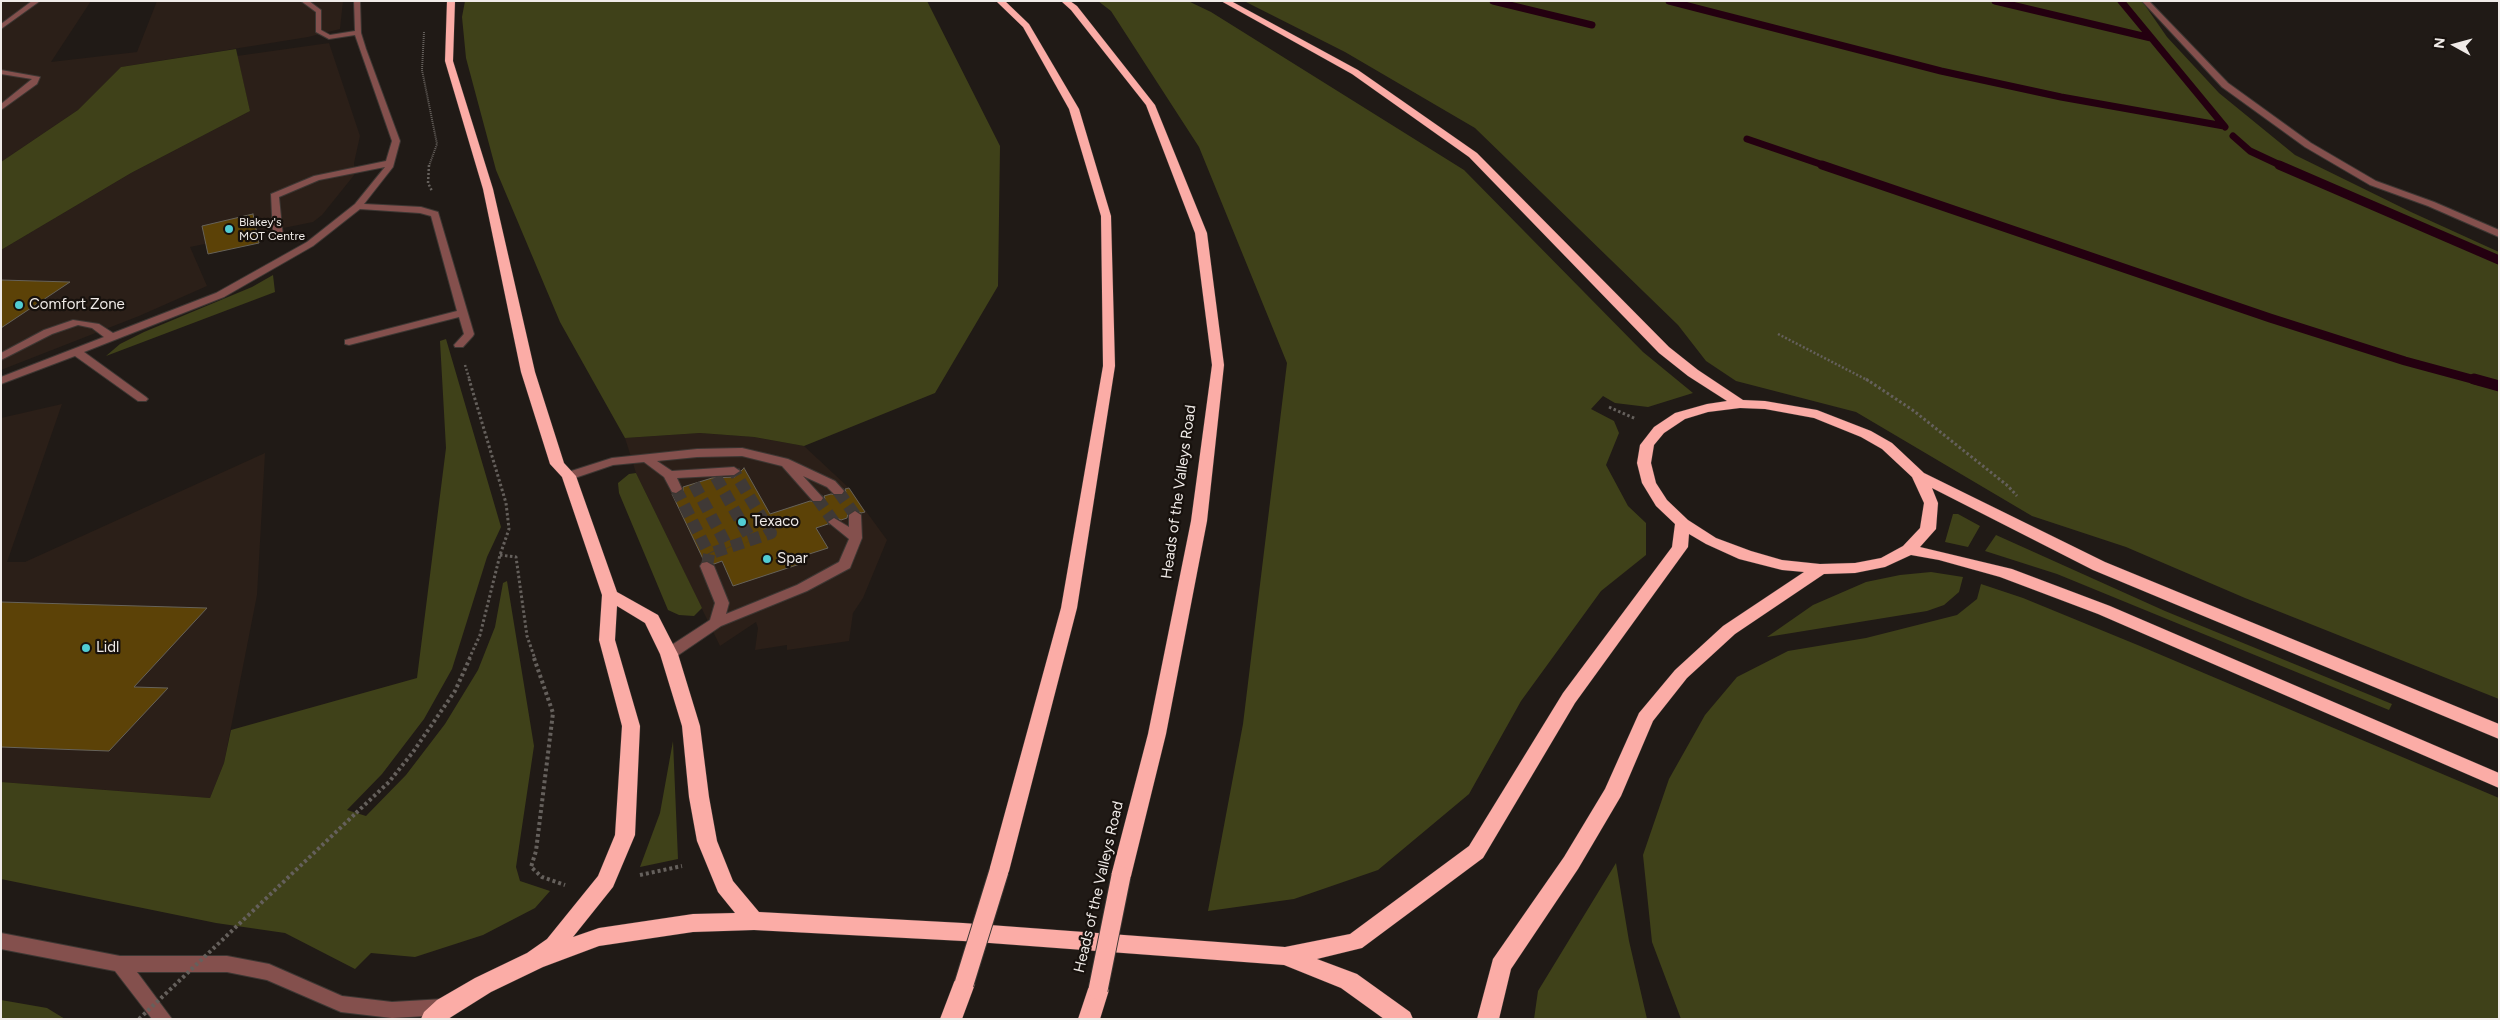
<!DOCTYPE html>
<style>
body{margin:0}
#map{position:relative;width:2500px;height:1020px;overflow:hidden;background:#201a16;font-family:Figtree,sans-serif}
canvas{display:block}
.frame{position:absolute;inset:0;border:2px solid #f0ebe8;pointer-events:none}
.north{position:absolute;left:2430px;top:20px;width:50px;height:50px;-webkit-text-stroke:4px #17110d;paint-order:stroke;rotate:277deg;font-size:14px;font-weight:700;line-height:20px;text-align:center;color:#f0ebe8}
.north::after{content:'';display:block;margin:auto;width:18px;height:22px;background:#f0ebe8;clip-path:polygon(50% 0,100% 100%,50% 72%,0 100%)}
</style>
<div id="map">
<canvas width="2500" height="1020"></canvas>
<div class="frame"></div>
<div class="north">N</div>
</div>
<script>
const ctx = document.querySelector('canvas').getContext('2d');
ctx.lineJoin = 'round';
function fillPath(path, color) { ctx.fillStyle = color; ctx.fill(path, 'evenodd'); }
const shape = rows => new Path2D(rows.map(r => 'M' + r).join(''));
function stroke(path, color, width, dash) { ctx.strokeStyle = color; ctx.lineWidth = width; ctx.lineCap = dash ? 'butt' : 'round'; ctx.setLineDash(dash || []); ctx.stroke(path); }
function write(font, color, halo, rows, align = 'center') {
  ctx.font = font + ' Figtree,sans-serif'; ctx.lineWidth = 4.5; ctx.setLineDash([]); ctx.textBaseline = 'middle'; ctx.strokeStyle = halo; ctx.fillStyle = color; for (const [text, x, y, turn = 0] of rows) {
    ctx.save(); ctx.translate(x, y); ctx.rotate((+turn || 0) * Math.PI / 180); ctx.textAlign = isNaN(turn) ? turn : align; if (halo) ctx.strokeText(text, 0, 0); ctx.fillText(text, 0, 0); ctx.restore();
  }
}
fillPath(shape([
 [1,1,91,1,51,62,137,52,157,1,343,1,340,29,308,37,121,67,78,110,1,162],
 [329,43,360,136,354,163,355,174,322,215,313,222,190,247,207,286,139,316,1,370,1,250,131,173,250,111,237,56],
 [62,404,7,562,25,562,265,453,257,595,224,763,210,798,1,782,1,418],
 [700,433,754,437,804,446,849,488,887,540,863,598,853,613,849,641,787,650,787,645,755,650,758,628,756,622,720,646,636,473,625,438]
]), '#2b1f18');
fillPath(shape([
 [465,1,927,1,1000,146,998,286,935,393,804,446,754,437,700,433,625,438,560,322,496,170,466,58,462,17],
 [1098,1,1188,1,1211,12,1464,170,1643,352,1693,393,1648,407,1615,403,1603,396,1591,409,1614,421,1619,433,1606,465,1628,506,1646,523,1646,555,1601,591,1521,701,1469,794,1378,870,1294,899,1208,911,1243,724,1287,363,1199,147,1111,11],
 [1244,1,2142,1,2167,37,2219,93,2295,155,2411,212,2499,252,2499,699,2245,598,2126,547,2032,516,1856,412,1736,381,1706,361,1678,325,1475,128,1345,52],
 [236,49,250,111,131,173,1,250,1,162,78,110,121,67],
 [273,275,275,292,106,356,120,344,144,332,252,287],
 [446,339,501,527,487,557,452,669,424,719,382,774,347,810,366,816,406,775,445,724,478,670,495,627,503,583,507,581,534,746,516,867,520,881,550,891,535,908,483,935,415,957,371,953,355,969,285,933,216,923,1,879,1,782,210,798,224,763,231,730,417,678,446,448,440,341],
 [636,473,702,608,694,616,679,615,668,610,619,493,618,483,629,474],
 [1953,514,1958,514,1980,526,1968,547,1945,542],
 [1996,535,2165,611,2392,704,2389,710,2057,574,1985,551],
 [1931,572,1963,577,1959,592,1944,605,1927,611,1767,637,1813,605,1866,582,1900,575],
 [1981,584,2023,598,2140,646,2499,798,2499,1019,1681,1019,1652,942,1643,855,1669,779,1705,715,1737,677,1788,651,1866,638,1957,615,1977,599],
 [673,741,678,859,640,867,660,813],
 [1616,863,1629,941,1647,1019,1534,1019,1538,991],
 [1,1000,47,1008,65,1019,1,1019]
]), '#3f4119');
stroke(shape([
 [1493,1,1592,25],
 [1669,1,1941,71,2061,97,2224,126],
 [1995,1,2151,38],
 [2121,1,2225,127],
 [2233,136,2250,151,2282,166],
 [1747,139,1826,166]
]), '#240010', 7);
stroke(shape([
 [1822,165,2270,318,2405,361,2479,381],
 [2279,165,2499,260]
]), '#240010', 9);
stroke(shape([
 [2474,379,2499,386]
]), '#240010', 11);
const building = shape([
 [253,214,259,243,208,254,202,226,253,214],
 [1,280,70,282,1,328,1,280],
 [744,468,770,514,810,501,821,503,825,499,824,496,831,494,842,496,846,492,845,489,849,488,865,512,861,513,854,509,848,513,847,518,841,520,833,516,827,520,828,524,816,528,828,548,803,556,806,562,733,586,722,561,714,564,704,561,672,494,677,495,683,491,683,487,712,478,735,477,744,468],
 [1,602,207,608,134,687,168,688,109,751,1,747,1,602]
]);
fillPath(building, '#5c4207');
stroke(building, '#66625a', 1);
stroke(shape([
 [716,477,751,540],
 [694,484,728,548],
 [676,489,709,554],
 [838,491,855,515],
 [817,498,834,522],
 [707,566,709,554,771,533,734,471]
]), '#3f3936', 12, [12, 6]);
const minor = shape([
 [32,1,40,1,1,29,1,24,32,1],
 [301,1,309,1,321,10,321,30,330,35,355,31,354,1,360,1,361,33,366,49,400,141,393,167,364,204,421,207,438,212,474,334,473,336,463,347,455,347,454,345,464,334,459,317,349,345,345,344,345,340,457,311,431,216,420,213,360,209,313,246,224,297,84,352,146,397,148,399,146,401,138,401,75,356,1,384,1,377,104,337,92,328,78,325,52,334,1,360,1,353,44,330,73,320,99,324,113,333,216,293,307,242,355,204,385,167,319,180,279,197,283,237,278,240,273,237,271,194,314,176,386,161,392,141,355,35,329,39,316,32,316,12,301,1],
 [2142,1,2149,1,2228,83,2311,143,2376,181,2434,202,2499,230,2499,237,2428,206,2370,185,2305,147,2222,87,2142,1],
 [1,70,40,77,37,84,1,110,1,104,32,79,1,74,1,70],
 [742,448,788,459,835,481,844,491,842,494,834,494,827,487,803,476,823,498,821,501,813,501,782,466,742,456,697,457,657,461,672,471,734,467,740,471,734,475,677,478,682,489,676,493,672,492,664,477,644,462,613,465,569,480,563,476,565,473,612,458,697,449,742,448],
 [855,511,861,515,862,538,850,568,807,591,721,626,674,658,664,658,662,654,664,650,710,620,715,603,700,566,702,563,707,562,714,566,729,603,726,614,797,585,839,562,849,539,828,522,834,518,849,527,849,515,855,511],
 [1,933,120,956,227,956,269,964,342,996,392,1002,444,999,450,1001,453,1007,450,1013,444,1015,392,1018,341,1012,267,980,227,972,137,972,172,1019,152,1019,115,971,1,949,1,933]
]);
const highway = shape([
 [447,1,455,1,453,61,493,189,535,372,564,463,576,476,617,592,658,615,678,654,700,726,709,797,717,841,733,881,759,912,963,923,1285,947,1350,934,1469,846,1563,693,1672,547,1675,524,1656,506,1642,483,1637,463,1640,445,1654,427,1675,413,1707,404,1727,401,1688,376,1659,353,1469,157,1352,74,1221,1,1231,1,1358,70,1477,153,1669,347,1698,370,1743,400,1765,401,1817,410,1871,431,1892,443,1924,473,2105,562,2499,724,2499,739,2093,570,1932,488,1938,503,1936,529,1920,547,2012,569,2110,606,2499,773,2499,788,2098,614,2000,577,1939,560,1911,555,1885,567,1855,573,1824,574,1735,634,1687,678,1653,721,1621,796,1578,869,1511,969,1499,1019,1477,1019,1493,959,1564,857,1605,789,1639,713,1675,670,1723,626,1804,572,1782,570,1739,559,1706,544,1689,534,1688,547,1575,703,1483,858,1362,948,1317,959,1357,974,1410,1012,1413,1019,1384,1019,1341,988,1284,965,963,941,754,930,693,932,599,946,543,967,491,992,448,1019,421,1019,424,1012,437,1000,475,978,527,953,547,939,598,876,615,835,622,726,599,640,602,595,562,477,550,464,521,372,483,189,445,61,447,1],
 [1740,408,1765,409,1814,418,1861,437,1882,449,1912,477,1924,503,1920,528,1903,546,1881,558,1855,563,1820,564,1782,560,1751,551,1716,538,1688,520,1667,500,1656,483,1651,463,1654,445,1664,433,1685,419,1708,412,1740,408],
 [617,606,645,623,660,654,682,726,689,797,697,841,718,892,735,913,693,914,599,928,573,937,613,887,635,835,640,726,615,640,617,606],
 [996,1,1005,1,1029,24,1079,109,1111,216,1115,366,1077,608,1009,871,1006,877,999,879,992,877,989,871,1061,608,1103,366,1101,216,1069,109,1023,27,996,1],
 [1061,1,1070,1,1077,6,1155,105,1207,233,1224,365,1207,521,1166,734,1131,876,1128,882,1121,884,1114,882,1111,876,1148,734,1191,521,1212,365,1195,233,1146,105,1071,10,1061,1],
 [964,974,972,977,975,984,962,1019,940,1019,956,977,964,974],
 [1098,980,1106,983,1109,990,1100,1019,1078,1019,1090,983,1098,980]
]);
stroke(minor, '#3d3733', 2);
stroke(highway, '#3d3733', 1);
stroke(shape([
 [424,32,422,70,437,144,429,166]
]), '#65605c', 2, [1, 1]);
stroke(shape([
 [429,165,428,183,432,191],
 [1778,334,1869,381],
 [465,365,470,381]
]), '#65605c', 2.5, [2, 2]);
stroke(shape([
 [1866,379,1914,411,2008,486,2017,496],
 [1609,407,1636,419],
 [500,555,516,557,527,636,535,659],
 [469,659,480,635,500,555,509,529,506,503,469,379]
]), '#65605c', 3, [2.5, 2.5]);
stroke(shape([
 [534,658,553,713,536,851,531,867,542,877,565,885],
 [356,813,389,782,413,752,455,691,470,658],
 [640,875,682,866]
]), '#65605c', 4, [3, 3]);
fillPath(minor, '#84504d');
fillPath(highway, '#fbaca6');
const highwayBridge = shape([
 [964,984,999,871],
 [1098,990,1121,876]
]);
stroke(highwayBridge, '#3d3733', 21, []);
stroke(shape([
 [139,1019,356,813]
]), '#65605c', 4, [3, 3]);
stroke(highwayBridge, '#fbaca6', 19);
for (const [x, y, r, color] of [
 [229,229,5,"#51ccd3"],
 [19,305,5,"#51ccd3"],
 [742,522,5,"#51ccd3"],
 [767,559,5,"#51ccd3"],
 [86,648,5,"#51ccd3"]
]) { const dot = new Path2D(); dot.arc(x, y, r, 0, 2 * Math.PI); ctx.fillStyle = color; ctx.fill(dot); stroke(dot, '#17110d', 2); }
write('12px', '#f0ebe8', '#17110d', [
 ["Blakey's",239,222],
 ["MOT Centre",239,236]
], 'left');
write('15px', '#f0ebe8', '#17110d', [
 ["Comfort Zone",29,305],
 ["Texaco",752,522],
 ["Spar",777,559],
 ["Lidl",96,648]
], 'left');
write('15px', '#f0ebe8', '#17110d', [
 ["Heads of the Valleys Road",1179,492,-82],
 ["Heads of the Valleys Road",1099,887,-77]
]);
</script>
